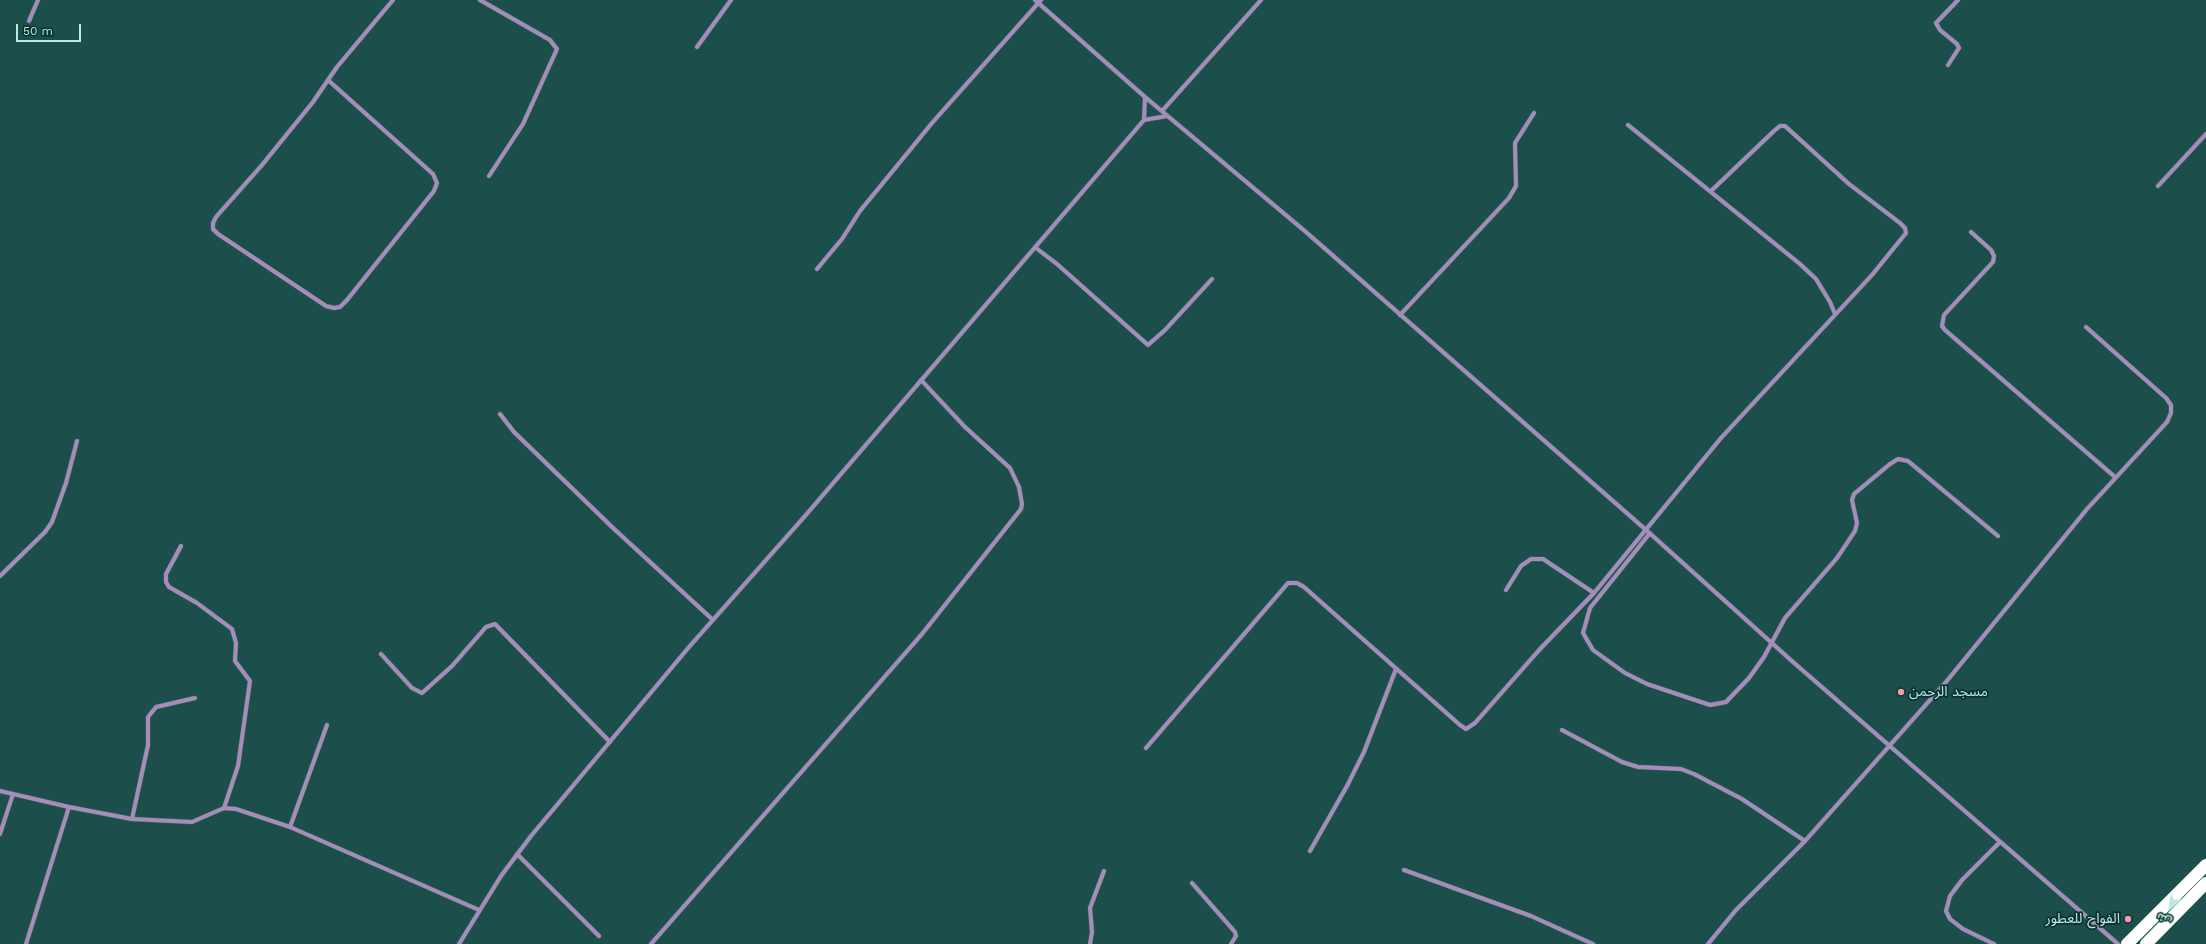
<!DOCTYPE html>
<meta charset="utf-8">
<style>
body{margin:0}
#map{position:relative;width:2206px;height:944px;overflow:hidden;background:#1c4e4b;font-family:"Work Sans","Noto Sans Arabic",sans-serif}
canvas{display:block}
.north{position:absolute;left:2150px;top:888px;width:40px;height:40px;-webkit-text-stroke:3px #083230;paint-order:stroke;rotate:208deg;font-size:11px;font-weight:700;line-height:16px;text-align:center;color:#bde8e4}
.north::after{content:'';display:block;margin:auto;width:14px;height:18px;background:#bde8e4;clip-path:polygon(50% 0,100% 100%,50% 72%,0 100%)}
.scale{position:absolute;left:16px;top:24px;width:65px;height:18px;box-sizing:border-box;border:2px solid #bde8e4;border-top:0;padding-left:5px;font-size:12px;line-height:14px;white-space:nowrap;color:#bde8e4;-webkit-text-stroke:3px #083230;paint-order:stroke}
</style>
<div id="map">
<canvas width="2206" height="944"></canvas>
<div class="north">ش</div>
<div class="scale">50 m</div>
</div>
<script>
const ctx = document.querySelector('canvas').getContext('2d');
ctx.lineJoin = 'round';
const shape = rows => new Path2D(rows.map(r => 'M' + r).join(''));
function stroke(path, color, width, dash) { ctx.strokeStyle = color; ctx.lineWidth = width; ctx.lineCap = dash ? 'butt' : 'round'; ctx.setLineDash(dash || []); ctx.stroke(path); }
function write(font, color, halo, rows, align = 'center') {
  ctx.font = font + ' "Work Sans","Noto Sans Arabic",sans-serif'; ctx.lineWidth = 3.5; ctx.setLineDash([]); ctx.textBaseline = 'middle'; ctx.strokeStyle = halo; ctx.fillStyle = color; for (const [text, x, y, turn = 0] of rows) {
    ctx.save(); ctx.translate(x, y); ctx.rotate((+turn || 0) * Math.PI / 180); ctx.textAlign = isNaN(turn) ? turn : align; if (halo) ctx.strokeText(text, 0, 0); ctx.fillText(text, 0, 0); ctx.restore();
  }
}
const street = shape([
 [480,0,550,40,557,49,523,124,489,176],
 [1035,0,1145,97,1306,232,1645,529,1793,662,2118,944],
 [29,21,38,0],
 [697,47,731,0],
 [1948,65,1959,48,1957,44,1940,30,1936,23,1958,0],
 [328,80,433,174,437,183,434,191,347,300,340,307,334,308,326,306,218,234,213,229,213,223,216,217,262,165,313,102,328,80,337,67,393,0],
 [1162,111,1261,0],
 [1144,120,1167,116],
 [1628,125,1800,264,1816,279,1830,302,1835,314],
 [2158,186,2206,134],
 [1971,232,1991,250,1994,256,1993,262,1944,315,1942,326,1945,330,2115,477],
 [1036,248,1057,264,1148,345,1165,330,1212,279],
 [817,269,842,239,860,211,932,123,1041,0],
 [1400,315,1509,198,1516,186,1515,143,1534,113],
 [500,414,514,432,612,527,713,620],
 [1650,533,1590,608,1583,633,1593,650,1625,673,1647,684,1710,705,1726,702,1749,678,1764,657,1785,618,1837,558,1855,531,1857,523,1852,500,1854,494,1890,464,1898,459,1908,461,1998,536],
 [181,546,166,574,166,582,169,587,197,603,232,629,236,643,235,661,250,681,238,766,224,808],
 [0,576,45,532,52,522,66,483,77,441],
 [1506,590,1521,566,1531,559,1543,559,1594,593],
 [381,654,412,688,422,693,452,666,486,627,495,624,610,742],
 [1562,730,1622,762,1638,767,1681,769,1694,774,1742,799,1805,841],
 [1146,748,1288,583,1297,583,1304,587,1460,725,1466,729,1475,723,1540,649,1594,593,1721,438,1872,275,1906,233,1905,228,1900,223,1849,184,1785,126,1780,126,1775,130,1711,191],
 [0,791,69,807,132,819,192,822,224,808,236,809,290,827,479,910],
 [132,819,148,745,148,717,156,707,195,698],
 [290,827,327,725],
 [0,834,13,794],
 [1310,851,1347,786,1364,752,1396,669],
 [517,854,599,936],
 [1404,870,1531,916,1593,944],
 [1192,883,1235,932,1236,936,1231,944],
 [26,944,69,807],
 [459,944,501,876,531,836,689,647,805,516,1144,120,1145,97],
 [651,944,922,634,1021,509,1022,504,1019,487,1010,468,965,427,921,380],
 [1090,944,1092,932,1090,908,1104,871],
 [1708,944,1736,910,1805,841,1946,682,2087,509,2167,422,2171,413,2171,405,2166,398,2086,327],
 [1994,944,1963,929,1950,919,1946,911,1950,896,1962,880,2000,842]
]);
const highway = shape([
 [2127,944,2206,865],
 [2146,944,2206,883]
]);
stroke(street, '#3c6d6a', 5);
stroke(highway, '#3c6d6a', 13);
stroke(street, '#a68db9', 4);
stroke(highway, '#fff', 12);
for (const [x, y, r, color] of [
 [1901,692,4,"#f39aa8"],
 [2128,919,4,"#f39aa8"]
]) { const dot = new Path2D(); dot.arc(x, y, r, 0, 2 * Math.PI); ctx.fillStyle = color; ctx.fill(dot); stroke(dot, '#083230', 1.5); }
write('14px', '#bde8e4', '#083230', [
 ["مسجد الرحمن",1909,692],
 ["الفواح للعطور",2120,919,"right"]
], 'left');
</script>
